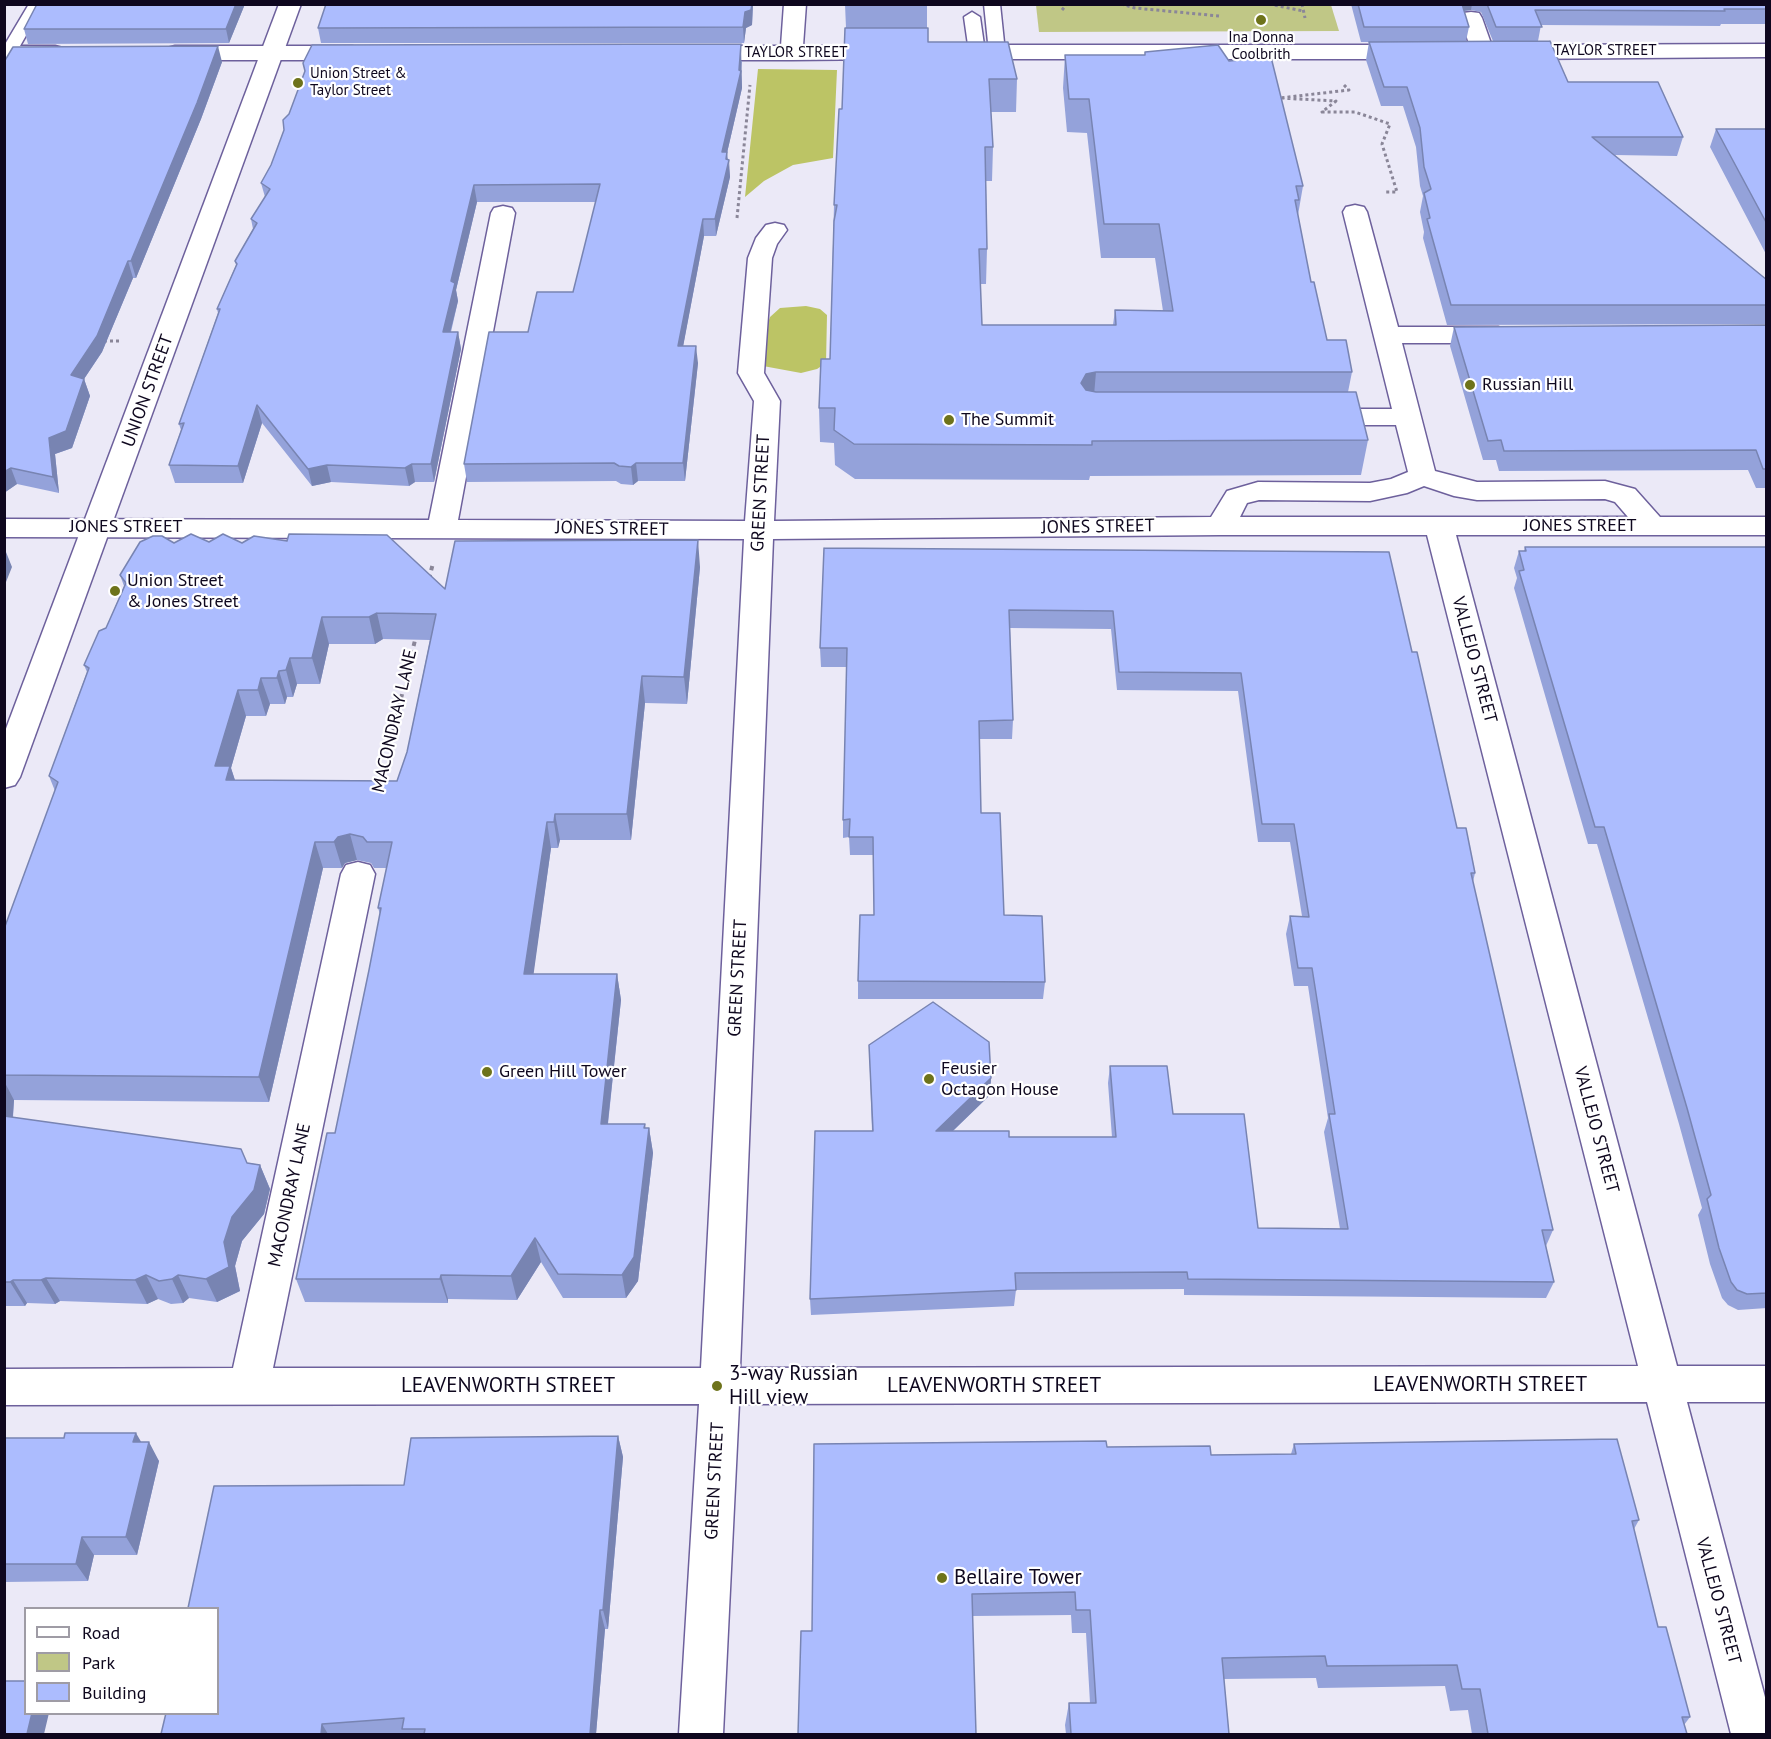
<!DOCTYPE html>
<style>
body{margin:0}
#map{position:relative;width:1771px;height:1739px;overflow:hidden;background:#ebe9f7;font-family:"PT Sans",sans-serif}
canvas{display:block}
.frame{position:absolute;inset:0;border:6px solid #0e071e;pointer-events:none}
.legend{position:absolute;left:24px;top:1607px;width:195px;height:108px;box-sizing:border-box;background:#fff;border:2px solid #9f9ca5;margin:0;padding:8px 10px;list-style:none;font-size:18px;color:#0e071e}
.legend li{display:flex;align-items:center;gap:12px;height:30px}
.legend b{width:30px;border:2px solid #9f9ca5}
</style>
<div id="map">
<canvas width="1771" height="1739"></canvas>
<div class="frame"></div>
<ul class="legend">
<li><b style="height:8px;background:#fff"></b>Road</li>
<li><b style="height:16px;background:#c0c786"></b>Park</li>
<li><b style="height:16px;background:#acbcfe"></b>Building</li>
</ul>
</div>
<script>
const ctx = document.querySelector('canvas').getContext('2d');
ctx.lineJoin = 'round';
function fillPath(path, color) { ctx.fillStyle = color; ctx.fill(path, 'evenodd'); }
const shape = rows => new Path2D(rows.map(r => 'M' + r).join(''));
function stroke(path, color, width, dash) { ctx.strokeStyle = color; ctx.lineWidth = width; ctx.lineCap = dash ? 'butt' : 'round'; ctx.setLineDash(dash || []); ctx.stroke(path); }
function write(font, color, halo, rows, align = 'center') {
  ctx.font = font + ' "PT Sans",sans-serif'; ctx.lineWidth = 4.5; ctx.setLineDash([]); ctx.textBaseline = 'middle'; ctx.strokeStyle = halo; ctx.fillStyle = color; for (const [text, x, y, turn = 0] of rows) {
    ctx.save(); ctx.translate(x, y); ctx.rotate((+turn || 0) * Math.PI / 180); ctx.textAlign = isNaN(turn) ? turn : align; if (halo) ctx.strokeText(text, 0, 0); ctx.fillText(text, 0, 0); ctx.restore();
  }
}
fillPath(shape([
 [1036,5,1331,5,1339,31,1039,32]
]), '#c0c786');
fillPath(shape([
 [758,69,837,70,833,158,793,165,764,181,745,197],
 [806,306,820,309,827,315,826,363,817,369,801,373,763,366,763,338,770,317,780,308]
]), '#bcc465');
const service = shape([
 [29,4,44,4,12,60,4,65,4,46,29,4],
 [984,4,1000,4,1005,52,1003,55,991,55,989,52,984,4],
 [972,12,980,17,985,52,977,57,969,52,964,17,972,12]
]);
const pedestrian = shape([
 [1471,12,1479,13,1482,18,1494,52,1491,57,1483,59,1475,57,1472,52,1460,18,1463,13,1471,12]
]);
const minor = shape([
 [784,4,806,4,803,46,889,45,897,47,900,52,897,57,889,59,792,60,697,60,689,58,686,53,689,48,697,46,781,46,784,4],
 [964,45,1411,45,1419,47,1422,52,1419,57,1411,59,964,59,956,57,953,52,956,47,964,45],
 [1510,45,1766,44,1766,57,1510,59,1502,57,1499,52,1502,47,1510,45],
 [4,46,55,46,63,48,66,53,63,58,55,60,4,60,4,46],
 [175,46,352,46,360,48,363,53,360,58,352,60,175,60,167,58,164,53,167,48,175,46],
 [1355,205,1364,207,1367,212,1398,327,1498,327,1507,330,1511,335,1507,340,1498,343,1402,343,1435,471,1477,482,1605,481,1635,489,1660,517,1766,517,1766,535,1456,535,1677,1366,1766,1366,1766,1402,1687,1402,1766,1701,1766,1734,1731,1734,1647,1402,739,1404,723,1734,679,1734,699,1404,4,1405,4,1369,233,1368,341,874,346,865,358,862,370,865,375,874,273,1368,701,1368,744,539,4,537,4,519,429,520,491,213,494,208,503,206,512,208,515,213,458,520,745,521,754,401,738,373,748,258,756,238,766,225,775,223,784,225,787,230,777,244,772,258,764,373,780,401,774,521,1211,517,1227,491,1258,482,1370,483,1391,479,1408,472,1396,425,1317,425,1307,423,1304,417,1307,411,1317,409,1392,409,1343,212,1346,207,1355,205],
 [1424,486,1454,496,1477,500,1605,499,1615,502,1628,517,1240,517,1247,503,1259,500,1370,501,1407,493,1424,486],
 [1220,535,1427,535,1638,1366,740,1368,773,539,1220,535]
]);
const tertiary = shape([
 [279,4,301,4,20,777,15,785,4,788,4,734,279,4]
]);
stroke(service, '#6d609c', 3);
stroke(pedestrian, '#6d609c', 3);
stroke(minor, '#6d609c', 3);
stroke(tertiary, '#6d609c', 3);
stroke(shape([
 [1121,4,1135,8,1219,16],
 [1269,4,1303,11],
 [1302,4,1305,18],
 [1062,10,1067,4],
 [1344,85,1349,90,1280,98,1336,101,1322,112,1355,112,1390,124,1382,144,1397,192,1386,192],
 [737,218,750,85],
 [104,341,121,341]
]), '#8a8698', 3, [3, 3]);
stroke(shape([
 [429,579,433,563],
 [380,786,416,636]
]), '#8a8698', 4, [4.5, 4.5]);
fillPath(service, '#fff');
fillPath(pedestrian, '#fff');
fillPath(minor, '#fff');
fillPath(tertiary, '#fff');
fillPath(shape([
 [245,4,229,43,28,44,24,29],
 [326,4,753,4,752,25,746,28,744,43,321,43,318,28],
 [845,4,927,4,927,28,928,42,1017,79,1016,112,991,112,993,147,992,181,986,181,987,249,986,284,980,284,982,325,1113,325,1115,310,1163,311,1155,258,1101,258,1087,133,1067,132,1063,88,1065,55,1303,186,1298,215,1311,282,1327,340,1352,372,1348,392,1368,440,1361,475,1090,476,1089,480,855,479,835,465,834,443,820,442,819,408,830,359,834,205,842,109,846,28],
 [1351,4,1767,4,1767,24,1721,24,1720,26,1541,25,1538,41,1568,82,1683,137,1677,156,1615,155,1767,280,1767,324,1447,325,1423,238,1424,232,1420,212,1423,196,1420,186,1416,147,1403,106,1381,106,1366,60,1369,42,1361,42],
 [1471,10,1481,12,1493,41,1466,41,1469,27,1464,11],
 [742,61,741,71,742,88,727,153,730,177,716,236,704,236,683,346,698,363,685,481,638,481,633,485,621,484,616,481,467,482,464,464,528,332,573,292,596,202,477,202,456,290,458,301,451,332,458,332,461,349,434,482,415,482,409,486,331,482,312,486,262,423,243,483,175,483,169,465,181,430,179,424,218,313,217,309,236,265,235,261,253,229,251,219,265,197,261,183,271,165,305,72,303,63],
 [4,62,222,62,201,119,136,278,133,278,102,352,84,379,90,396,72,448,55,454,59,493,17,484,4,493],
 [1716,129,1767,129,1767,256,1710,147],
 [1767,325,1767,488,1756,488,1748,470,1499,471,1496,460,1483,460,1450,346,1454,327],
 [209,542,242,543,445,589,700,567,687,704,645,703,631,840,560,840,558,848,551,848,533,974,617,974,621,1000,608,1124,645,1124,645,1128,649,1128,653,1153,638,1281,626,1298,563,1298,541,1262,517,1300,448,1299,448,1303,305,1302,296,1279,335,1133,369,970,380,914,378,908,387,868,374,868,371,863,357,860,345,863,342,868,323,868,269,1102,14,1100,13,1118,260,1165,270,1189,264,1214,242,1241,235,1266,240,1291,217,1302,189,1298,183,1303,171,1304,158,1299,147,1304,60,1301,55,1304,27,1303,25,1306,4,1306,4,929,55,791,49,776,87,672,84,665,106,628,124,586,120,575,174,543],
 [383,639,430,640,407,752,397,781,235,780,231,768,246,716,266,716,270,704,285,704,287,697,293,697,297,684,320,684,329,644,375,644],
 [1525,547,1767,547,1767,1308,1738,1310,1728,1305,1722,1298,1710,1264,1698,1215,1702,1208,1679,1124,1597,844,1588,844,1514,588,1517,578,1514,568,1519,551,1524,551],
 [824,548,1412,652,1457,828,1475,873,1473,882,1553,1230,1546,1246,1554,1282,1546,1298,1184,1295,1184,1289,1016,1290,1014,1306,811,1315,810,1299,872,1131,869,1045,991,1078,990,1095,953,1131,1009,1137,1112,1137,1108,1083,1110,1066,1173,1114,1258,1228,1340,1229,1324,1132,1328,1118,1308,986,1294,986,1286,934,1290,916,1302,916,1290,842,1258,842,1238,691,1117,690,1111,629,1010,628,1013,720,1012,739,979,739,981,813,1004,915,1045,982,1043,999,858,999,858,981,874,915,874,855,850,855,849,837,843,838,843,820,847,667,821,667,820,648],
 [618,1436,623,1457,608,1629,605,1629,596,1734,161,1734,404,1485],
 [4,1438,141,1442,159,1461,137,1555,94,1555,88,1581,4,1582],
 [1294,1444,1639,1520,1634,1529,1658,1627,1690,1717,1684,1725,1687,1734,1472,1734,1468,1710,1450,1711,1445,1686,1318,1688,1316,1678,1224,1679,1229,1734,1066,1734,1065,1725,1069,1703,1090,1703,1086,1633,1072,1633,1071,1615,973,1616,812,1631,1107,1447,1211,1455,1291,1454]
]), '#94a2da');
fillPath(shape([
 [236,4,245,4,229,43,226,29],
 [752,4,753,4,752,25,746,28,744,43,743,27,745,12],
 [1461,4,1472,4,1471,10,1463,11],
 [741,44,742,88,727,153,728,167,729,160,730,177,716,236,715,219,722,152,739,70],
 [218,46,222,62,201,119,136,278,131,261],
 [474,185,477,202,456,290,458,301,446,349,443,332,451,281],
 [703,219,704,236,680,363,678,346],
 [128,261,133,278,102,352,76,391,71,375],
 [458,332,461,349,434,482,431,464],
 [696,346,698,363,685,481,683,463],
 [1096,372,1093,407,1081,383,1086,374],
 [84,379,90,396,72,448,55,454,59,493,53,477,49,438],
 [257,405,262,423,243,483,238,466],
 [636,463,638,481,633,485,631,467],
 [412,464,415,482,409,486,405,468],
 [327,465,331,482,312,486,308,469],
 [11,468,17,484,4,493,4,472],
 [698,540,700,567,687,704,684,677],
 [4,547,12,567,4,587],
 [377,613,383,639,375,644,369,617],
 [322,617,329,644,320,684,312,658],
 [290,658,297,684,293,697,286,670],
 [279,671,287,697,285,704,277,678],
 [642,676,645,703,631,840,627,814],
 [261,678,270,704,266,716,258,690],
 [238,690,246,716,231,768,239,793,215,766],
 [555,814,560,840,558,848,554,822],
 [547,822,551,848,530,1000,524,974],
 [350,834,357,860,345,863,342,868,334,842,338,837],
 [315,842,323,868,269,1102,259,1077],
 [617,974,621,1000,605,1149,601,1124],
 [991,1078,990,1095,935,1148,936,1131],
 [4,1081,14,1100,11,1140,4,1128],
 [645,1124,647,1143,649,1128,653,1153,638,1281,626,1298,622,1275],
 [260,1165,270,1189,264,1214,242,1241,235,1266,240,1291,217,1302,206,1279,224,1242,232,1217],
 [535,1238,541,1262,517,1300,511,1276],
 [146,1275,158,1299,147,1304,135,1280],
 [178,1275,189,1298,183,1303,172,1279],
 [441,1275,448,1299,448,1303,440,1279],
 [46,1278,60,1301,55,1304,41,1280],
 [13,1280,27,1303,25,1306,10,1282],
 [136,1433,147,1452,149,1442,159,1461,137,1555,126,1537,133,1442],
 [618,1436,623,1457,608,1629,603,1610],
 [82,1537,94,1555,88,1581,76,1564],
 [600,1610,605,1629,596,1734,590,1734],
 [32,1713,49,1713,44,1734,27,1734],
 [322,1724,328,1734,321,1734]
]), '#7884b2');
const building = shape([
 [37,4,236,4,226,29,24,29,37,4],
 [326,4,752,4,751,10,745,12,743,27,318,28,326,4],
 [1358,4,1462,4,1469,27,1364,27,1358,4],
 [1487,4,1767,4,1767,9,1724,9,1725,11,1535,10,1542,27,1496,27,1487,4],
 [845,28,928,28,928,42,1008,42,1017,79,989,79,993,147,985,147,987,249,979,249,982,325,1116,325,1115,310,1173,311,1159,224,1104,224,1089,99,1069,99,1065,55,1145,55,1145,52,1218,45,1229,61,1271,57,1303,186,1296,186,1299,200,1295,200,1311,282,1314,282,1327,340,1346,340,1352,372,1096,372,1086,374,1081,383,1086,390,1096,392,1356,392,1368,440,1092,441,1092,445,854,444,834,430,835,408,819,408,821,359,830,359,834,221,837,205,834,205,838,128,839,109,842,109,845,28],
 [1550,41,1568,82,1658,82,1683,137,1592,137,1767,280,1767,305,1451,305,1427,219,1430,218,1424,193,1431,189,1424,167,1420,128,1407,87,1384,87,1369,42,1550,41],
 [741,44,739,70,741,71,722,152,727,152,726,159,729,160,715,219,703,219,678,346,696,346,683,463,636,463,631,467,619,466,614,463,464,464,489,332,528,332,537,292,573,292,600,184,474,185,451,281,455,283,443,332,458,332,431,464,412,464,405,468,327,465,308,469,257,405,238,466,169,465,184,423,179,424,220,309,217,309,237,264,235,261,257,223,251,219,270,189,261,183,271,165,284,130,283,120,289,114,305,71,303,63,312,45,741,44],
 [218,46,197,103,131,261,128,261,97,336,71,375,84,379,66,431,49,438,53,477,11,468,4,472,4,62,13,47,218,46],
 [1716,129,1767,129,1767,224,1716,129],
 [1767,325,1767,469,1763,469,1756,450,1504,451,1501,440,1488,441,1454,327,1767,325],
 [191,534,209,542,223,534,242,543,254,536,287,541,289,534,387,535,445,589,455,541,698,540,684,677,642,676,627,814,555,814,554,822,547,822,524,974,617,974,601,1124,645,1124,644,1128,649,1128,634,1257,622,1275,558,1274,535,1238,511,1276,441,1275,440,1279,296,1279,327,1133,335,1133,369,970,381,908,378,908,392,842,367,842,363,837,350,834,338,837,334,842,315,842,259,1077,4,1075,4,929,58,782,49,776,89,668,84,665,99,631,106,628,126,583,120,575,140,542,153,536,162,536,174,543,191,534],
 [377,613,436,614,407,752,397,781,226,780,230,766,215,766,238,690,258,690,261,678,277,678,279,671,286,670,290,658,312,658,322,617,369,617,377,613],
 [1525,547,1767,547,1767,1293,1747,1294,1737,1290,1731,1282,1719,1248,1707,1199,1711,1195,1687,1108,1604,827,1595,827,1519,571,1524,570,1519,551,1526,551,1525,547],
 [824,548,1389,552,1412,652,1417,652,1457,828,1466,828,1475,873,1471,873,1553,1230,1542,1230,1554,1282,1188,1279,1187,1272,1015,1273,1016,1290,810,1299,815,1131,873,1131,869,1045,933,1002,989,1042,991,1078,936,1131,1009,1131,1009,1137,1116,1137,1110,1066,1167,1066,1173,1114,1244,1114,1258,1228,1348,1229,1329,1114,1335,1114,1312,968,1298,968,1290,916,1309,917,1294,824,1262,824,1241,673,1119,672,1113,611,1009,610,1013,720,979,721,981,813,1000,813,1004,915,1042,916,1045,982,858,981,860,915,874,915,873,837,849,837,850,819,843,820,847,648,820,648,824,548],
 [4,1116,241,1149,247,1163,260,1165,254,1190,232,1217,224,1242,229,1267,206,1279,178,1275,172,1279,159,1281,146,1275,135,1280,46,1278,41,1280,13,1280,10,1282,4,1282,4,1116],
 [65,1433,136,1433,133,1442,149,1442,126,1537,82,1537,76,1564,4,1564,4,1438,64,1438,65,1433],
 [618,1436,603,1610,600,1610,590,1734,424,1734,425,1729,402,1729,404,1718,322,1724,321,1734,161,1734,166,1713,218,1713,218,1608,188,1608,214,1486,404,1485,411,1438,618,1436],
 [1617,1439,1639,1520,1632,1521,1658,1627,1666,1627,1690,1717,1682,1717,1687,1734,1488,1734,1480,1689,1462,1689,1457,1665,1327,1666,1325,1656,1222,1658,1229,1734,1071,1734,1069,1703,1096,1703,1090,1610,1076,1610,1075,1592,972,1594,976,1734,798,1734,801,1631,812,1631,814,1444,1106,1441,1107,1447,1210,1446,1211,1455,1296,1454,1294,1444,1617,1439],
 [4,1681,26,1681,26,1713,32,1713,27,1734,4,1734,4,1681]
]);
fillPath(building, '#acbcfe');
stroke(building, '#7884b2', 1.5);
for (const [x, y, r, color] of [
 [1261,20,6,"#6e731b"],
 [298,83,6,"#6e731b"],
 [1470,385,6,"#6e731b"],
 [949,420,6,"#6e731b"],
 [115,591,6,"#6e731b"],
 [487,1072,6,"#6e731b"],
 [929,1079,6,"#6e731b"],
 [717,1386,6,"#6e731b"],
 [942,1578,6,"#6e731b"]
]) { const dot = new Path2D(); dot.arc(x, y, r, 0, 2 * Math.PI); ctx.fillStyle = color; ctx.fill(dot); stroke(dot, '#fff', 2); }
write('15px', '#0e071e', '#fff', [
 ["Ina Donna",1261,38],
 ["Coolbrith",1261,55],
 ["Union Street &",310,74,"left"],
 ["Taylor Street",310,91,"left"]
]);
write('15px', '#0e071e', '#fff', [
 ["TAYLOR STREET",1605,51],
 ["TAYLOR STREET",796,53]
]);
write('18px', '#0e071e', '#fff', [
 ["Russian Hill",1482,385],
 ["The Summit",961,420],
 ["Union Street",127,581],
 ["& Jones Street",127,602],
 ["Feusier",941,1069],
 ["Octagon House",941,1090],
 ["Green Hill Tower",499,1072]
], 'left');
write('18px', '#0e071e', '#fff', [
 ["UNION STREET",148,391,-70],
 ["GREEN STREET",761,493,-87],
 ["JONES STREET",1580,526],
 ["JONES STREET",126,527],
 ["JONES STREET",1098,527,-1],
 ["JONES STREET",612,529,1],
 ["VALLEJO STREET",1474,660,75],
 ["MACONDRAY LANE",395,721,-77],
 ["GREEN STREET",738,978,-87],
 ["VALLEJO STREET",1596,1130,75],
 ["MACONDRAY LANE",290,1195,-78],
 ["GREEN STREET",715,1481,-87],
 ["VALLEJO STREET",1718,1601,75]
]);
write('21px', '#0e071e', '#fff', [
 ["3-way Russian",729,1374],
 ["Hill view",729,1398],
 ["Bellaire Tower",954,1578]
], 'left');
write('21px', '#0e071e', '#fff', [
 ["LEAVENWORTH STREET",1480,1385],
 ["LEAVENWORTH STREET",508,1386],
 ["LEAVENWORTH STREET",994,1386]
]);
</script>
